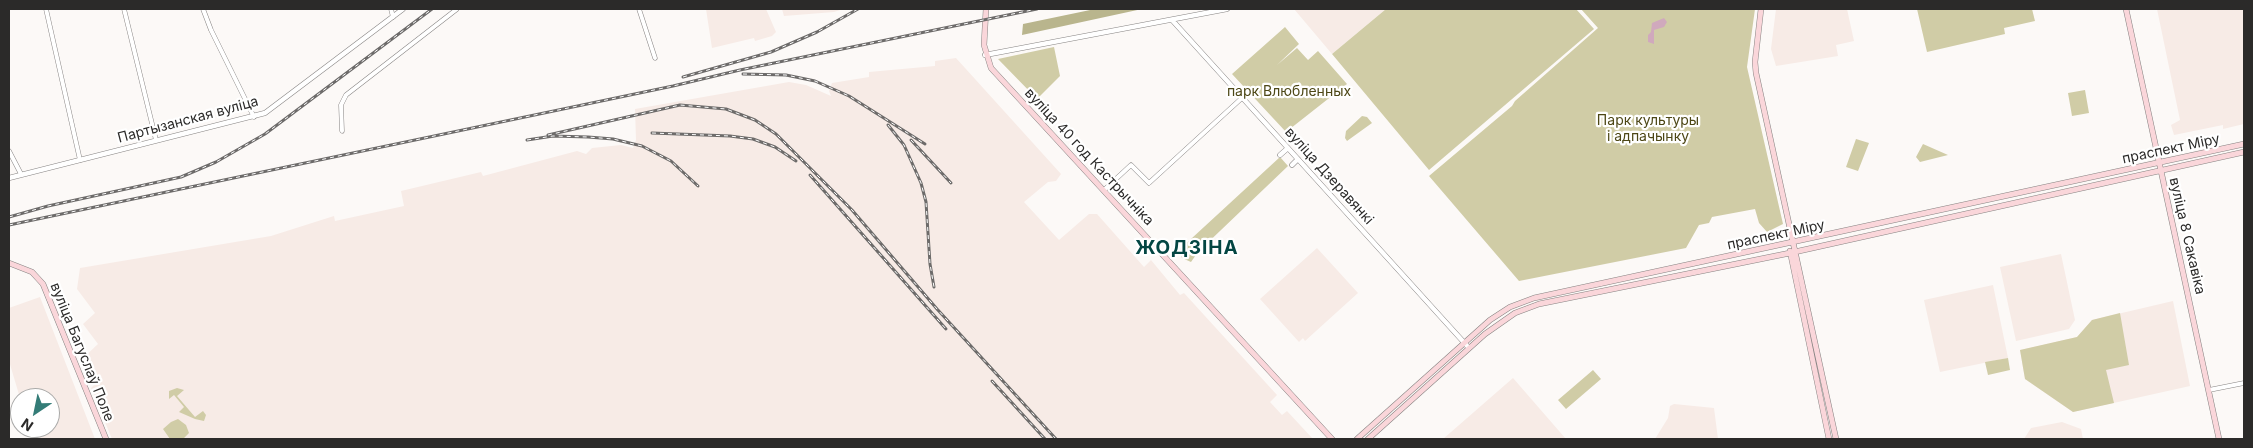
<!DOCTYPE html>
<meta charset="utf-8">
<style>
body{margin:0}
#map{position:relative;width:2253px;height:448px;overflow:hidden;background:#fcf9f7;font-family:Inter,sans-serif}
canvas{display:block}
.frame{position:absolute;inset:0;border:10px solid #2b2a29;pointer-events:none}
.north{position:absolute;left:10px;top:388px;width:50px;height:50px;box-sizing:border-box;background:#fff;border:1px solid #aaaaa9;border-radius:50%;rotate:214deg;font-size:14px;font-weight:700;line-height:20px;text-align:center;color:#2b2a29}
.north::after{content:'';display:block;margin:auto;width:18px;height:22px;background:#347c77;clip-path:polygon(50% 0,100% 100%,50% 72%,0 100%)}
</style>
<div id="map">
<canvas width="2253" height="448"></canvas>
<div class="frame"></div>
<div class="north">N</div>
</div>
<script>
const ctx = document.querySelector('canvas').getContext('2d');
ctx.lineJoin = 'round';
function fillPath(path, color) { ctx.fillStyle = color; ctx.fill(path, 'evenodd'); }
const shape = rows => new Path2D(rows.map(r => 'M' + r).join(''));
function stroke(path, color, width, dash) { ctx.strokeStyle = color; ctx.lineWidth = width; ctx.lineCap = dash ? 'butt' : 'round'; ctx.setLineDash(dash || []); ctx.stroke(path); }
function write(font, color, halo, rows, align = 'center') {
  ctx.font = font + ' Inter,sans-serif'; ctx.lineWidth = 4.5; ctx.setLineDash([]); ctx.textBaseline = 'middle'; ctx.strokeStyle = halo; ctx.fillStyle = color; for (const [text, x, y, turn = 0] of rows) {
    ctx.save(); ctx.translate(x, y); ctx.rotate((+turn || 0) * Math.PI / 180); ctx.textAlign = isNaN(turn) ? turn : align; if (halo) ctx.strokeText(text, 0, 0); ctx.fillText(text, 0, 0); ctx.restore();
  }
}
fillPath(shape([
 [706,9,766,9,776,32,772,36,755,41,754,38,712,48],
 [782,9,843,9,834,12,784,16],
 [1294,9,1386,9,1332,54],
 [1776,9,1847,9,1854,41,1836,45,1838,56,1776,66,1771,49],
 [2157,9,2244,9,2244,124,2223,129,2223,125,2174,135,2171,125,2180,120],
 [956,58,1061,174,1056,181,1048,182,1024,202,1059,240,1089,214,1097,214,1144,267,1151,260,1180,295,1184,293,1277,395,1270,402,1282,415,1287,411,1313,439,112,439,91,388,94,385,82,359,98,344,83,324,95,313,77,289,80,268,271,236,334,216,335,221,404,206,401,191,481,172,483,176,577,151,586,154,592,148,621,145,633,148,636,140,635,109,789,82,806,85,831,96,829,91,832,83,869,77,869,72,935,66,935,61],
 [1317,248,1358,293,1305,341,1303,338,1299,342,1260,299],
 [2061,254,2075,320,2069,329,2016,341,2000,267],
 [1993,285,2008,358,1940,372,1924,300],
 [40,297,95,439,33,439,29,428,50,428,50,398,20,398,9,361,9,308],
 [2173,301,2190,386,2073,412,2025,379,2020,350,2077,337,2092,320],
 [1513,378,1566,439,1443,439],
 [1674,404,1714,408,1718,439,1655,439,1668,418,1670,406],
 [2062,422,2081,429,2083,439,2024,439,2031,428]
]), '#f7ebe6');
fillPath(shape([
 [1386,9,1576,9,1594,29,1429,170,1332,54],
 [1581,9,1755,9,1747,67,1783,224,1767,232,1759,223,1755,209,1712,217,1709,223,1699,225,1686,248,1519,281,1429,176,1512,106,1515,101,1598,28],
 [1917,9,2032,9,2035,21,2004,28,2005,34,1927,52],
 [1285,27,1299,44,1277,65,1297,48,1308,60,1318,51,1347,84,1286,132,1232,74],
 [1054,47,1060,76,1037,99,998,59],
 [2085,90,2089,113,2072,116,2068,93],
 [1362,116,1367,117,1372,123,1347,141,1345,138,1346,131],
 [1856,139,1869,143,1858,171,1846,167],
 [1923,144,1948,155,1920,162,1916,157],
 [1280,157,1288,166,1198,252,1191,262,1182,258,1179,250],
 [2120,313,2129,365,2106,370,2114,403,2073,412,2025,379,2020,350,2077,337,2092,320],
 [2008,358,2010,370,1988,375,1985,362],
 [1593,370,1601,379,1566,409,1558,400],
 [177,388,184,390,177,396,195,417,203,411,206,415,204,421,195,419,179,412,184,407,174,395,169,399,169,391],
 [178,419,186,425,189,433,183,439,170,439,163,429,171,422]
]), '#d0cca6');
fillPath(shape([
 [1095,9,1142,9,1022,35,1023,24]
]), '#b9b58d');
fillPath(shape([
 [1664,18,1667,22,1664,27,1654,30,1654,44,1648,42,1648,35,1651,32,1652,23]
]), '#d0a9bd');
const minor = shape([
 [46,9,80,160],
 [124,9,156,140],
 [203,9,211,30,254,117],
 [391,9,393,17],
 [639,9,655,58],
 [342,131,341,105,346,95,457,9],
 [9,151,21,174],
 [1104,190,1131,165,1149,183,1243,97],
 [2209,390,2244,383]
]);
const tertiary = shape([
 [1172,20,1469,348],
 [985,55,1227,9],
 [1280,155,1288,148],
 [1292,165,1298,159],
 [9,178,265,113,403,9]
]);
const secondary = shape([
 [986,9,984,45,991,68,1332,439],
 [1761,9,1755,62,1756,73,1836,439],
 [2126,9,2219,439],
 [1790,251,1829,439],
 [9,263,32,272,43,284,106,439],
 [1357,439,1490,320,1510,307,1534,298,2244,144],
 [1368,439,1485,334,1515,313,1539,304,1790,253,2244,152]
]);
stroke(minor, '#878483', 5);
stroke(tertiary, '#878483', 5.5);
stroke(secondary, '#878483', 6);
stroke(minor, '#fff', 4);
stroke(tertiary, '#fff', 4.5);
stroke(secondary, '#fad6da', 5);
const rail = shape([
 [743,74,786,75,815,81,849,96,925,144],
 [683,77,771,52,817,32,858,9],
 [888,125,904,145,921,183,926,202,930,264,934,287],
 [652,133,730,136,753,139,775,147,796,161],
 [548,135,680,105,726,109,755,120,776,134,852,210,937,309,1056,439],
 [527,140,553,136,588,137,613,139,642,146,671,161,698,186],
 [911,140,951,183],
 [810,175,946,329],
 [9,217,48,206,181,177,216,162,265,134,432,9],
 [9,225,673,86,740,70,1037,9],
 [992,381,1045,439]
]);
stroke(rail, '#6d6b6a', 3);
stroke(rail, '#fff', 1, [4]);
write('14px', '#4d4716', '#fff', [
 ["парк Влюбленных",1289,92],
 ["Парк культуры",1648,121],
 ["і адпачынку",1648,137]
]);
write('14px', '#2b2a29', '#fff', [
 ["Партызанская вуліца",188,120,-15],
 ["праспект Міру",2171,149,-12],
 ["вуліца 40 год Кастрычніка",1089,157,47],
 ["вуліца Дзеравянкі",1329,176,48],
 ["праспект Міру",1776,235,-12],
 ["вуліца 8 Сакавіка",2187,236,77],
 ["вуліца Багуслаў Поле",82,352,68]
]);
ctx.letterSpacing = '1px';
write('bold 19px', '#044643', '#fff', [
 ["ЖОДЗІНА",1187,248]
]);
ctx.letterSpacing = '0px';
</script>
